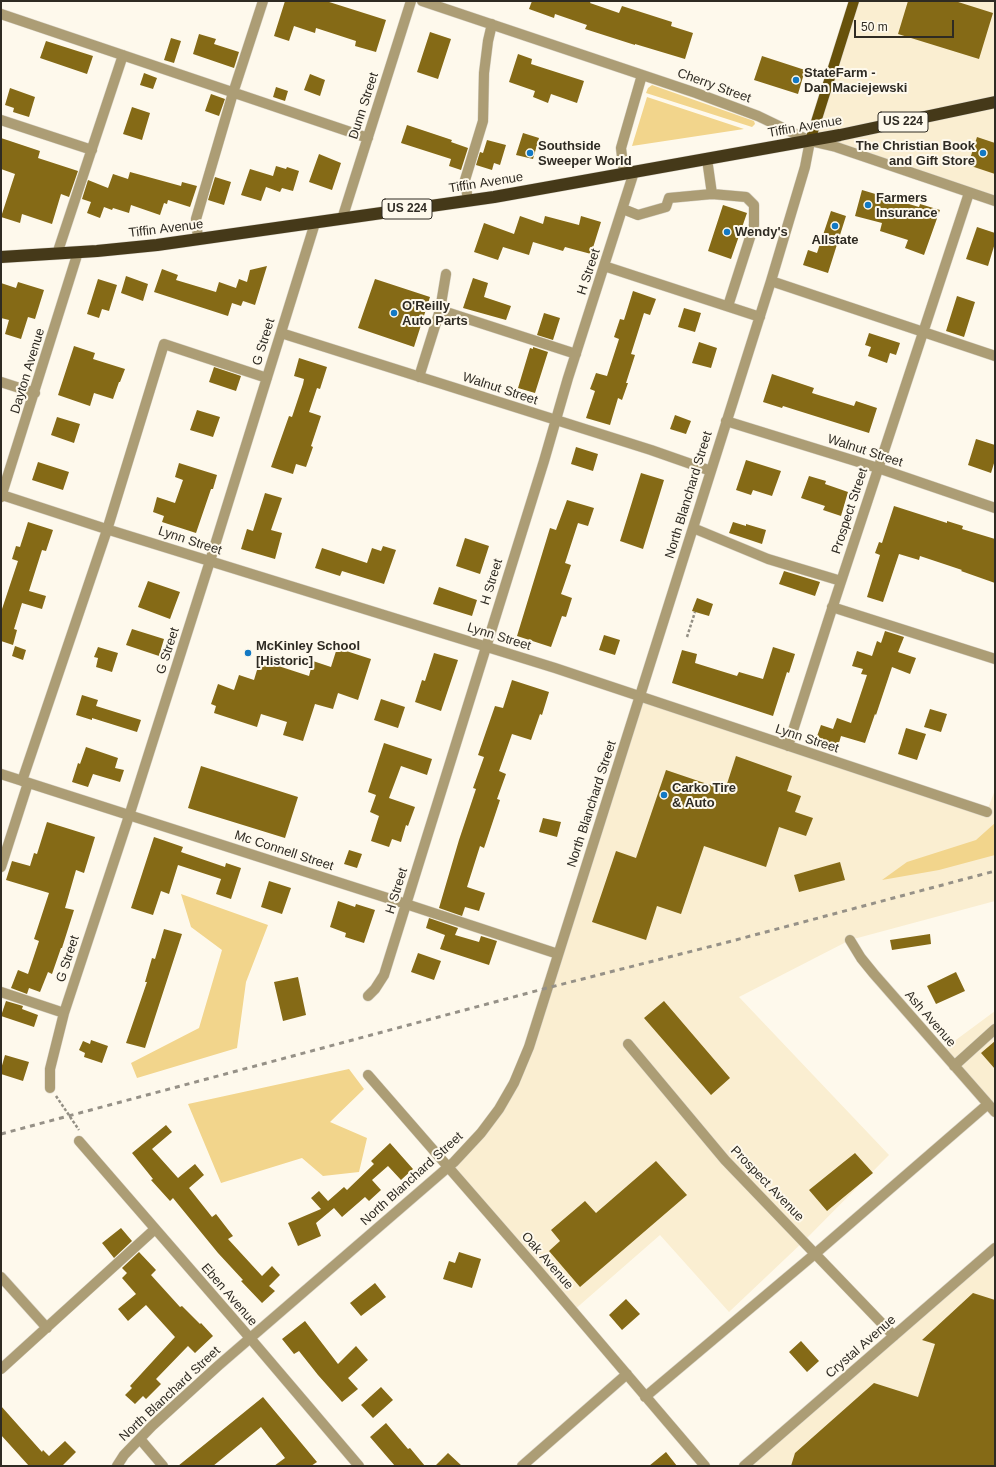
<!DOCTYPE html>
<style>
body{margin:0}
#map{position:relative;width:996px;height:1467px;overflow:hidden;background:#fef9ec;font-family:Helvetica,sans-serif}
canvas{display:block}
.frame{position:absolute;inset:0;border:2px solid #2f2b23;pointer-events:none}
.scale{position:absolute;left:854px;top:20px;width:100px;height:18px;box-sizing:border-box;border:2px solid #2f2b23;border-top:0;padding-left:5px;font-size:12px;line-height:14px;white-space:nowrap;color:#2f2b23;-webkit-text-stroke:3px #fef9ec;paint-order:stroke}
</style>
<div id="map">
<canvas width="996" height="1467"></canvas>
<div class="frame"></div>
<div class="scale">50 m</div>
</div>
<script>
const ctx = document.querySelector('canvas').getContext('2d');
ctx.lineJoin = 'round';
function fillPath(path, color) { ctx.fillStyle = color; ctx.fill(path, 'evenodd'); }
const shape = rows => new Path2D(rows.map(r => 'M' + r).join(''));
function stroke(path, color, width, dash) { ctx.strokeStyle = color; ctx.lineWidth = width; ctx.lineCap = dash ? 'butt' : 'round'; ctx.setLineDash(dash || []); ctx.stroke(path); }
function write(font, color, halo, rows, align = 'center') {
  ctx.font = font + ' Helvetica,sans-serif'; ctx.lineWidth = 4; ctx.setLineDash([]); ctx.textBaseline = 'middle'; ctx.strokeStyle = halo; ctx.fillStyle = color; for (const [text, x, y, turn = 0] of rows) {
    ctx.save(); ctx.translate(x, y); ctx.rotate((+turn || 0) * Math.PI / 180); ctx.textAlign = isNaN(turn) ? turn : align; if (halo) ctx.strokeText(text, 0, 0); ctx.fillText(text, 0, 0); ctx.restore();
  }
}
fillPath(shape([
 [854,1,995,1,995,201,811,141],
 [640,697,987,811,995,790,995,901,850,940,739,997,889,1155,804,1241,729,1312,660,1235,573,1311,448,1167,514,1083],
 [995,1011,995,1112,941,1051],
 [995,1248,995,1466,744,1466]
]), '#faeed1');
fillPath(shape([
 [652,85,754,121,755,124,752,127,646,93,648,88],
 [647,97,744,129,632,146],
 [995,823,995,855,939,870,882,880,907,862,976,840],
 [181,894,268,925,246,982,237,1048,137,1078,131,1063,199,1028,222,950,191,927],
 [349,1069,364,1089,330,1122,367,1138,359,1172,323,1176,302,1158,221,1183,188,1104]
]), '#f2d58c');
fillPath(shape([
 [285,1,326,1,386,20,376,52,355,46,356,41,316,28,315,33,294,26,289,41,274,36],
 [532,1,591,1,590,3,619,13,622,6,672,22,671,26,693,33,685,59,635,44,635,45,585,29,587,25,555,14,554,18,529,9],
 [908,1,955,1,993,13,979,59,898,34],
 [430,32,451,39,438,79,417,72],
 [199,34,216,39,214,44,239,52,234,68,193,54],
 [171,38,181,41,174,63,164,60],
 [46,41,93,56,87,74,40,58],
 [518,54,532,59,531,64,584,81,577,103,551,94,548,103,533,97,535,91,509,82],
 [762,56,805,70,798,94,754,80],
 [144,73,157,78,153,89,140,85],
 [310,74,325,80,320,96,304,90],
 [276,87,288,91,285,101,273,97],
 [10,88,35,97,29,117,13,112,14,108,5,105],
 [211,94,225,99,219,116,205,111],
 [132,107,150,113,142,140,123,134],
 [407,125,452,140,451,142,468,148,461,170,449,166,451,159,401,143],
 [523,133,539,138,533,159,516,155],
 [977,137,995,143,995,174,968,165],
 [1,138,40,151,38,158,78,171,69,197,61,194,52,224,22,214,20,223,1,217,15,174,1,169],
 [487,140,506,145,500,165,494,163,492,170,476,165,480,152,483,153],
 [319,154,341,163,332,190,309,182],
 [276,166,286,169,287,167,299,171,293,191,282,188,280,192,266,187,261,201,241,195,250,169,273,176],
 [130,172,181,186,182,182,197,186,190,207,168,200,167,204,164,203,160,215,131,205,129,213,113,208,112,210,104,207,100,218,87,213,91,202,82,199,88,180,108,188,113,174,128,179],
 [215,177,231,182,224,205,208,200],
 [862,190,919,207,920,204,940,210,924,255,905,248,908,240,880,231,882,223,855,216],
 [723,205,747,213,731,259,708,251],
 [831,211,846,216,828,273,803,265,808,250,817,253],
 [520,216,543,224,545,216,579,225,581,216,601,222,591,254,565,247,563,251,533,242,529,255,503,247,498,260,474,252,484,223,514,234],
 [977,227,995,233,995,243,988,266,966,259],
 [267,266,255,305,243,301,241,306,232,303,228,316,154,292,162,269,178,275,176,280,216,292,219,282,236,288,239,279,247,282,250,270],
 [126,276,148,284,143,301,121,293],
 [473,278,488,283,484,297,511,306,506,320,463,308],
 [98,279,117,285,109,311,102,309,99,318,87,314],
 [375,279,430,297,414,347,358,328],
 [18,282,44,290,35,319,28,317,21,339,5,334,9,320,1,318,1,283,16,288],
 [633,291,656,299,650,315,644,313,631,354,635,355,626,383,628,383,622,400,618,398,610,425,586,418,595,391,590,389,596,373,607,376,619,339,614,337,620,319,624,320],
 [957,296,975,302,964,337,946,331],
 [684,308,701,313,695,332,678,327],
 [544,313,560,318,553,340,537,335],
 [869,333,900,343,896,355,890,353,887,363,868,356,871,347,865,345],
 [699,342,717,348,711,368,692,363],
 [74,346,95,353,93,359,125,369,120,382,119,382,113,399,94,393,90,406,58,395],
 [533,347,548,352,535,393,518,388,530,348,533,349],
 [299,358,327,367,320,389,317,388,309,412,321,416,311,446,313,447,306,467,296,464,293,474,271,467,289,416,292,417,303,384,304,379,294,376],
 [214,367,241,376,236,391,209,382],
 [772,374,814,388,812,393,854,406,856,401,877,408,869,433,783,406,782,408,763,402],
 [197,410,220,417,213,437,190,430],
 [675,415,691,421,686,434,670,429],
 [57,417,80,424,74,443,51,435],
 [976,439,995,445,995,460,991,473,968,465],
 [576,447,598,454,593,471,571,464],
 [746,460,781,471,772,496,753,490,751,495,736,490],
 [38,462,69,472,63,490,32,480],
 [179,463,217,475,213,489,211,489,196,533,162,522,164,516,153,512,157,497,175,503,183,480,175,477],
 [641,473,664,480,643,549,620,541],
 [809,476,826,481,825,484,848,492,841,516,823,510,825,506,801,498],
 [265,493,282,498,271,530,282,533,275,559,241,549,247,529,253,531],
 [567,500,594,508,588,526,578,523,565,563,571,565,561,594,572,598,566,617,562,616,551,647,517,636,550,528,556,530],
 [894,506,947,523,947,521,963,526,962,529,995,539,995,583,961,571,962,570,920,556,919,560,899,554,883,602,867,597,880,555,875,553,879,542,882,543],
 [28,522,53,530,46,551,42,550,29,591,46,596,42,609,22,603,14,629,17,630,13,645,1,641,1,612,18,561,12,559,16,546,20,547],
 [733,522,746,526,746,524,766,530,762,544,729,533],
 [465,538,489,546,480,574,456,566],
 [383,546,396,550,384,584,342,571,340,576,315,568,322,548,367,563,372,548,381,551],
 [784,571,820,582,815,596,779,584],
 [148,581,180,592,170,619,138,607],
 [439,587,477,600,472,616,433,604],
 [697,598,713,604,709,616,692,611],
 [132,629,164,639,159,656,126,645],
 [885,631,904,637,898,652,916,658,910,674,892,667,876,715,875,714,865,743,841,736,838,746,816,739,821,725,833,729,837,718,851,723,867,675,861,674,863,669,852,666,857,651,872,656,877,641,881,643],
 [604,635,620,640,615,655,599,650],
 [15,646,26,650,23,660,12,656],
 [98,647,118,653,112,672,96,667,98,658,94,657],
 [773,647,795,654,789,673,787,672,773,716,672,683,682,650,697,654,695,663,737,676,739,672,763,679],
 [337,648,371,659,358,700,338,693,333,709,315,704,303,741,283,735,287,722,261,714,257,727,214,713,216,706,211,704,218,684,234,690,239,675,254,680,260,660,309,676,313,661,331,667],
 [434,653,458,660,441,711,415,702,422,680,425,681],
 [512,680,549,692,542,715,540,714,531,740,512,734,499,771,506,774,497,799,500,800,484,848,480,846,467,887,485,893,479,911,465,907,462,916,439,908,459,840,476,789,473,788,484,757,478,755,495,706,503,708],
 [82,695,98,700,96,706,141,720,137,732,92,718,92,720,76,715],
 [381,699,405,707,398,728,374,720],
 [930,709,947,714,941,732,924,727],
 [906,728,926,734,917,760,898,754],
 [384,743,432,759,427,775,401,766,389,798,415,807,408,826,406,825,401,842,392,839,389,847,371,841,379,816,370,812,376,795,368,792],
 [86,747,118,758,115,768,124,770,120,782,93,774,88,787,72,782,78,763,80,764],
 [736,756,792,776,787,791,801,796,795,812,813,818,806,836,779,827,766,867,704,846,681,914,657,906,646,940,592,922,616,851,636,858,666,770,725,790],
 [201,766,298,797,285,838,188,808],
 [543,818,561,822,557,837,539,832],
 [47,822,95,837,84,873,76,870,65,908,74,910,62,948,61,948,52,974,48,972,40,992,29,988,27,994,11,988,18,970,28,974,39,941,34,939,49,893,6,880,12,861,30,866,34,853,37,854],
 [154,837,183,847,181,852,225,867,226,863,241,868,231,899,216,894,221,879,178,865,169,894,161,891,153,915,131,908],
 [349,850,362,854,357,868,344,864],
 [840,862,845,880,799,892,794,875],
 [269,881,291,888,282,914,261,907],
 [338,901,355,907,356,904,375,910,364,943,345,937,346,933,330,927],
 [429,918,458,928,455,935,479,942,481,936,497,941,489,965,440,949,445,935,426,928],
 [164,929,182,934,145,1048,126,1043,147,982,145,982,152,958,155,959],
 [930,934,931,944,892,950,890,940],
 [418,953,441,961,434,980,411,972],
 [956,972,965,991,936,1004,927,986],
 [298,977,306,1015,283,1021,274,982],
 [6,1001,23,1006,22,1009,38,1015,34,1027,1,1016],
 [664,1001,730,1078,711,1095,644,1018],
 [91,1040,108,1046,102,1063,84,1057,85,1053,79,1050,83,1041,90,1044],
 [995,1041,995,1069,981,1053],
 [5,1055,29,1062,23,1081,1,1074,1,1069],
 [166,1125,172,1132,152,1149,178,1178,195,1164,204,1175,189,1188,212,1217,216,1214,233,1236,228,1239,262,1276,272,1266,280,1275,269,1286,275,1291,262,1303,241,1281,243,1280,218,1253,173,1198,170,1201,151,1180,153,1179,132,1153],
 [390,1143,413,1169,401,1180,388,1166,372,1180,381,1190,369,1201,365,1197,342,1217,334,1208,316,1223,321,1236,298,1246,288,1223,321,1209,311,1198,319,1191,328,1201,344,1187,347,1190,374,1164,371,1161],
 [855,1153,873,1173,827,1211,809,1190],
 [656,1161,687,1195,580,1287,549,1251,560,1241,551,1230,585,1201,596,1213],
 [121,1228,132,1241,114,1258,102,1243],
 [139,1252,156,1270,151,1275,180,1307,182,1306,200,1324,201,1323,213,1336,195,1353,188,1346,156,1379,161,1384,146,1399,143,1396,135,1404,125,1395,132,1388,130,1386,175,1337,146,1305,128,1321,118,1309,136,1294,122,1278,127,1273,122,1268],
 [459,1252,481,1259,472,1288,443,1279,449,1261,455,1263],
 [375,1283,386,1297,361,1316,350,1303],
 [973,1293,995,1300,995,1466,791,1466,795,1453,874,1383,918,1397,935,1344,922,1340],
 [626,1299,640,1314,622,1330,609,1315],
 [305,1321,338,1364,356,1346,368,1360,348,1378,358,1389,342,1402,318,1375,299,1351,294,1354,282,1339],
 [801,1341,819,1361,807,1372,789,1352],
 [381,1387,393,1400,373,1418,361,1405],
 [263,1397,317,1462,311,1466,274,1466,285,1458,261,1427,213,1466,178,1466],
 [1,1406,42,1452,43,1450,49,1456,65,1441,76,1452,62,1466,29,1466,1,1435],
 [386,1423,408,1449,410,1448,425,1466,395,1466,370,1437],
 [666,1452,677,1466,649,1466],
 [448,1453,462,1466,435,1466]
]), '#856a16');
const minor = shape([
 [422,1,696,93,758,116,810,141,836,147,995,201],
 [1,14,368,138],
 [1,120,92,150],
 [624,174,621,148,642,75],
 [712,194,746,197,754,205,754,225,728,306],
 [468,201,465,180,483,121,484,73,488,41,492,24],
 [623,209,638,215,666,207,669,198,712,194,707,159],
 [342,219,411,1],
 [198,239,196,219,233,93,263,1],
 [57,254,123,55],
 [604,266,760,317],
 [771,281,995,356],
 [440,310,446,274],
 [281,333,651,450,711,471],
 [419,377,440,310,576,354],
 [1,382,35,393],
 [726,421,878,468,995,508],
 [2,495,103,528,555,668,987,812],
 [1,497,78,252],
 [693,528,768,559,841,581],
 [832,607,995,659],
 [788,746,829,618,969,193],
 [1,774,406,904,558,954],
 [22,781,107,530,164,344,267,378],
 [1,867,28,783],
 [850,940,861,958,874,974,995,1112],
 [1,992,64,1013],
 [368,996,375,989,384,975,544,461,568,378,634,172],
 [628,1044,725,1160,894,1336],
 [954,1066,995,1029],
 [368,1075,537,1269,705,1466],
 [50,1088,50,1069,64,1013,129,816,210,561,315,223],
 [79,1141,250,1338,359,1466],
 [1,1277,47,1328],
 [1,1369,155,1229],
 [645,1397,816,1253,988,1104],
 [140,1439,163,1466],
 [117,1466,124,1455,152,1426,219,1365,454,1162,481,1133,499,1109,514,1083,529,1047,771,281,805,167,810,141],
 [522,1466,627,1374],
 [744,1466,995,1248]
]);
const major = shape([
 [810,141,854,1]
]);
const highway = shape([
 [1,257,97,251,157,245,494,197,840,135,995,102]
]);
stroke(minor, '#d9d4c8', 11);
stroke(major, '#d9d4c8', 11);
stroke(highway, '#d9d4c8', 13);
stroke(shape([
 [687,637,695,612],
 [56,1096,79,1130]
]), '#938f84', 2.5, [3, 2]);
stroke(minor, '#ac9d75', 10);
stroke(major, '#67510a', 10);
stroke(highway, '#453919', 12);
stroke(shape([
 [1,1134,547,988,728,942,995,871]
]), '#969187', 3, [5, 5]);
for (const [x, y, r, color] of [
 [796,80,4,"#1379c4"],
 [530,153,4,"#1379c4"],
 [983,153,4,"#1379c4"],
 [868,205,4,"#1379c4"],
 [835,226,4,"#1379c4"],
 [727,232,4,"#1379c4"],
 [394,313,4,"#1379c4"],
 [248,653,4,"#1379c4"],
 [664,795,4,"#1379c4"]
]) { const dot = new Path2D(); dot.arc(x, y, r, 0, 2 * Math.PI); ctx.fillStyle = color; ctx.fill(dot); stroke(dot, '#fef9ec', 1.5); }
for (const [x, y, w] of [
 [903,122,50],
 [407,209,50]
]) { const box = new Path2D(); box.roundRect(x - w / 2, y - 10, w, 20, 3); ctx.fillStyle = '#fef9ec'; ctx.fill(box); stroke(box, '#2f2b23', 1); }
write('bold 12px', '#2f2b23', null, [
 ["US 224",903,122],
 ["US 224",407,209]
]);
write('bold 13px', '#2f2b23', '#fef9ec', [
 ["StateFarm -",804,73],
 ["Dan Maciejewski",804,88],
 ["Southside",538,146],
 ["Sweeper World",538,161],
 ["The Christian Book",975,146,"right"],
 ["and Gift Store",975,161,"right"],
 ["Farmers",876,198],
 ["Insurance",876,213],
 ["Wendy's",735,232],
 ["Allstate",835,240,"center"],
 ["O'Reilly",402,306],
 ["Auto Parts",402,321],
 ["McKinley School",256,646],
 ["[Historic]",256,661],
 ["Carko Tire",672,788],
 ["& Auto",672,803]
], 'left');
write('13px', '#2f2b23', '#fef9ec', [
 ["Cherry Street",714,86,20],
 ["Dunn Street",364,106,-72],
 ["Tiffin Avenue",805,127,-10],
 ["Tiffin Avenue",486,183,-9],
 ["Tiffin Avenue",166,229,-7],
 ["H Street",589,272,-72],
 ["G Street",264,342,-73],
 ["Dayton Avenue",28,371,-73],
 ["Walnut Street",500,389,18],
 ["Walnut Street",865,451,18],
 ["North Blanchard Street",689,495,-73],
 ["Prospect Street",850,511,-72],
 ["Lynn Street",190,541,18],
 ["H Street",492,582,-73],
 ["Lynn Street",499,637,17],
 ["G Street",168,651,-72],
 ["Lynn Street",807,739,18],
 ["North Blanchard Street",592,804,-72],
 ["Mc Connell Street",284,851,18],
 ["H Street",397,891,-73],
 ["G Street",68,959,-72],
 ["Ash Avenue",930,1019,49],
 ["North Blanchard Street",412,1179,-42],
 ["Prospect Avenue",767,1184,46],
 ["Oak Avenue",547,1261,49],
 ["Eben Avenue",229,1295,49],
 ["Crystal Avenue",861,1347,-41],
 ["North Blanchard Street",170,1394,-43]
]);
</script>
